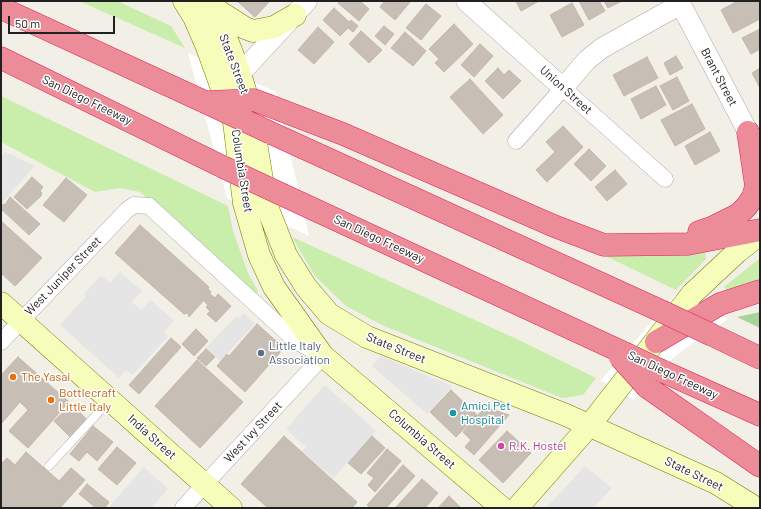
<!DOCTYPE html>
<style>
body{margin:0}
#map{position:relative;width:761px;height:509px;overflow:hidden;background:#f2efe7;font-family:Barlow,sans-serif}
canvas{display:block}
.frame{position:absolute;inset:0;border:2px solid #212121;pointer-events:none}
.scale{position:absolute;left:8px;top:16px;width:107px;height:18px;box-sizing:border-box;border:2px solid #212121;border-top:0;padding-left:5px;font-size:12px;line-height:14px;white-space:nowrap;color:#212121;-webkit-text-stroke:3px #fff;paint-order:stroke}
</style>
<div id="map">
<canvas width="761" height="509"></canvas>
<div class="frame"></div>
<div class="scale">50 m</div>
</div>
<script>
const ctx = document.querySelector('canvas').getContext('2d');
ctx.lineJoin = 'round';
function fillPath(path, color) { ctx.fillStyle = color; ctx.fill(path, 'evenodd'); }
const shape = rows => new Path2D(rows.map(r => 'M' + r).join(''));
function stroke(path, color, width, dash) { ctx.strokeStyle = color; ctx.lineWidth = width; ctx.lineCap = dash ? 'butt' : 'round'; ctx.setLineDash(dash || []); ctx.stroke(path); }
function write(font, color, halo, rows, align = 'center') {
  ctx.font = font + ' Barlow,sans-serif'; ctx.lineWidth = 3; ctx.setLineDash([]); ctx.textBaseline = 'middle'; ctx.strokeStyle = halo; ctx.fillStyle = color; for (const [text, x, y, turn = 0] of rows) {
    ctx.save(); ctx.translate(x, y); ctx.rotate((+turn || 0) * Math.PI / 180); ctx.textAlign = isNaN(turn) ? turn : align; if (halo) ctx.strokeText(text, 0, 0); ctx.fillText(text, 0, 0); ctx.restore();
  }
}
fillPath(shape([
 [79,1,117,1,171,26,185,48],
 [1,96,228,206,233,231,248,273,258,291,256,295,140,192,120,188,95,192,1,142],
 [292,237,521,341,596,378,583,395,562,398,384,326,346,306,315,276],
 [589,248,641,255,691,255,705,252,706,259,676,290],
 [760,258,760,285,728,292,724,287]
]), '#c9edab');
fillPath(shape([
 [760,312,760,328,737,317]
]), '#a8d39a');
fillPath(shape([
 [5,152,35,166,1,204,1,157],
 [120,272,142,291,132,302,141,310,151,300,174,321,164,332,168,336,133,375,126,370,119,378,60,325,86,296,84,294,101,275,110,283],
 [244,313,255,324,220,361,206,348,237,316,240,318],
 [381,356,452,386,427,414,372,366],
 [325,385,376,431,333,478,302,451,306,447,286,429],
 [585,466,612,488,593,508,546,508],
 [144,467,168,489,151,508,110,508,109,507]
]), '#e5e5e5');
fillPath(shape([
 [188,53,276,92,309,236,227,198],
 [675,295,728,319,676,355,634,400,601,380]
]), '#fff');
const building = shape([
 [237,1,270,1,255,17,237,1],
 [340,1,360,1,369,9,359,21,338,3,340,1],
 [385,1,411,1,395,20,380,7,385,1],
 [516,1,539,1,521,11,516,1],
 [579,1,599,1,605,11,589,20,579,1],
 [604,1,622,1,608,8,604,1],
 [738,1,760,1,760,19,733,33,721,10,738,1],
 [572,3,584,25,562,37,550,15,572,3],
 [426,4,441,16,421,40,406,28,426,4],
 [334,8,349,22,351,20,358,26,353,32,348,28,340,36,323,20,334,8],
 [454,24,473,44,444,72,435,63,439,59,429,49,454,24],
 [384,26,394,34,385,45,375,36,384,26],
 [318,27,334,42,314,64,298,50,318,27],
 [760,29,760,49,751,54,742,38,760,29],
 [361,31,382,50,369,63,349,44,361,31],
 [405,32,426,51,413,66,391,48,405,32],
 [480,44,493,56,474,77,461,65,480,44],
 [676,56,683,68,670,75,664,63,676,56],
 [647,57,658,78,624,96,613,75,647,57],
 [498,68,504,75,509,70,521,81,503,99,485,81,498,68],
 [760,68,760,88,752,73,760,68],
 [677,77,689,101,673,110,660,86,677,77],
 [470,79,503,115,483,134,450,97,470,79],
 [656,86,666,105,641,119,631,99,656,86],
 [692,104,705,129,675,146,661,120,692,104],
 [563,126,583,147,547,182,536,170,555,152,546,142,563,126],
 [710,132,720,151,695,165,685,146,710,132],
 [589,149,606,166,591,181,574,164,589,149],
 [615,170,627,184,607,201,595,187,615,170],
 [32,177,43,187,40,191,42,193,41,196,27,209,14,197,32,177],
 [66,178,87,195,64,222,43,205,66,178],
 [10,197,40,224,29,235,1,209,1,206,3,204,5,205,10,197],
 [1,221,42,258,15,286,1,273,1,221],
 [140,225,209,287,208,289,211,292,189,317,188,313,184,314,115,253,140,225],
 [210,294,215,298,218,294,231,306,216,322,207,314,210,311,206,307,208,305,204,301,210,294],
 [257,324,284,348,245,392,217,366,227,354,229,356,257,324],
 [196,329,208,341,194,356,182,344,196,329],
 [171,338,181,347,139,394,129,385,171,338],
 [206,349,215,357,206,366,197,358,206,349],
 [18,357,69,402,28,448,9,431,28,410,20,402,1,424,1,375,18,357],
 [197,360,243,402,200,448,155,406,197,360],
 [451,390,477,415,456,437,430,412,451,390],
 [72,404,88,421,71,438,54,421,72,404],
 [485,407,509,415,474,455,465,447,471,440,463,432,485,407],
 [93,426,113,442,97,461,87,452,79,461,70,454,93,426],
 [507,431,531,453,503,483,479,460,507,431],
 [284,436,357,502,352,508,268,508,241,484,284,436],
 [372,436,385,448,361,474,348,463,372,436],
 [117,447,136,463,117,485,98,469,117,447],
 [387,449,401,461,375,492,368,485,374,478,367,473,387,449],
 [26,452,59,481,71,468,85,480,60,508,1,508,1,464,7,458,15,465,26,452],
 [403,465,415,476,386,508,371,508,367,505,403,465],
 [422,479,438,493,425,508,398,508,396,507,422,479],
 [87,484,109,502,105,508,96,508,79,494,87,484],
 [449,496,461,508,438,508,449,496]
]);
fillPath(building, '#c7beb6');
stroke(building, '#c4b6a9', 1);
const service = shape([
 [49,466,110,400]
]);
const minor = shape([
 [516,141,563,88,665,179],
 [1,342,127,210,134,205,149,206,296,341,323,356,183,508]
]);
const tertiary = shape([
 [466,1,563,88,587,60,602,48,681,4],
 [679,1,756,147],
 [240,74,307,1]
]);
const secondary = shape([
 [184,1,194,17,207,47,234,122,244,203,259,255,274,287,323,356,502,508],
 [203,1,225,35,240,74,250,106,266,204,286,255,306,287,329,314,367,337,566,415,716,483,756,508],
 [209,5,245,28,253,31,274,27,295,15],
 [1,303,231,508],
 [517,508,589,426,692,294,737,252,760,234]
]);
const motorway = shape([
 [1,8,205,102],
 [1,58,223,167],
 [270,106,343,134,554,226,604,245,688,244,760,230],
 [271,133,661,311],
 [283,195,624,353],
 [699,232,711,228,739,214,747,206,753,197,756,186,748,132],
 [712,335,760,358],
 [656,342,720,304,760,291],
 [662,371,760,415],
 [647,387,760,466]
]);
stroke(service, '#a8a8a8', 9);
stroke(minor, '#a8a8a8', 17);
stroke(tertiary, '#a8a8a8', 21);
stroke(secondary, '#6c8000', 23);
stroke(motorway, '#e42059', 23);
stroke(service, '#fff', 8);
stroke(minor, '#fff', 16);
stroke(tertiary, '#fff', 20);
stroke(secondary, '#f6fdba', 22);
stroke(motorway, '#ec8c99', 22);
const motorwayBridge = shape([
 [205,102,271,133],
 [208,102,254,100,270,106],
 [223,167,283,195],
 [661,311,712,335],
 [624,353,662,371],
 [620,357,647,387]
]);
stroke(motorwayBridge, '#e42059', 23, []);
stroke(motorwayBridge, '#ec8c99', 22);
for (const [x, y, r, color] of [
 [261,353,4,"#5c6f8a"],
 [13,377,4,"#e8710a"],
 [51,400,4,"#e8710a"],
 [453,413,4,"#0f9aa8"],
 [501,446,4,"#d1479c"]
]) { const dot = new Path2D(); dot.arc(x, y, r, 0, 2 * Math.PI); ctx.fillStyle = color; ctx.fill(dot); stroke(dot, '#fff', 1.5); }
write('12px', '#212121', '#fff', [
 ["State Street",234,64,69],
 ["Brant Street",719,77,62],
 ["Union Street",566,90,42],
 ["San Diego Freeway",87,100,26],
 ["Columbia Street",242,171,81],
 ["San Diego Freeway",379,239,25],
 ["West Juniper Street",63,276,-46],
 ["State Street",396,348,22],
 ["San Diego Freeway",673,375,25],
 ["West Ivy Street",253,432,-47],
 ["India Street",152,437,42],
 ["Columbia Street",422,439,41],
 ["State Street",694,474,26]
]);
write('12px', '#4e5e75', '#fff', [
 ["Little Italy",269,346],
 ["Association",269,360]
], 'left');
write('12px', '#c56008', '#fff', [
 ["The Yasai",21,377],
 ["Bottlecraft",59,393],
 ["Little Italy",59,407]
], 'left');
write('12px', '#0d838f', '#fff', [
 ["Amici Pet",461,406],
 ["Hospital",461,420]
], 'left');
write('12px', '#b23c85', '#fff', [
 ["R.K. Hostel",509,446]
], 'left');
</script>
